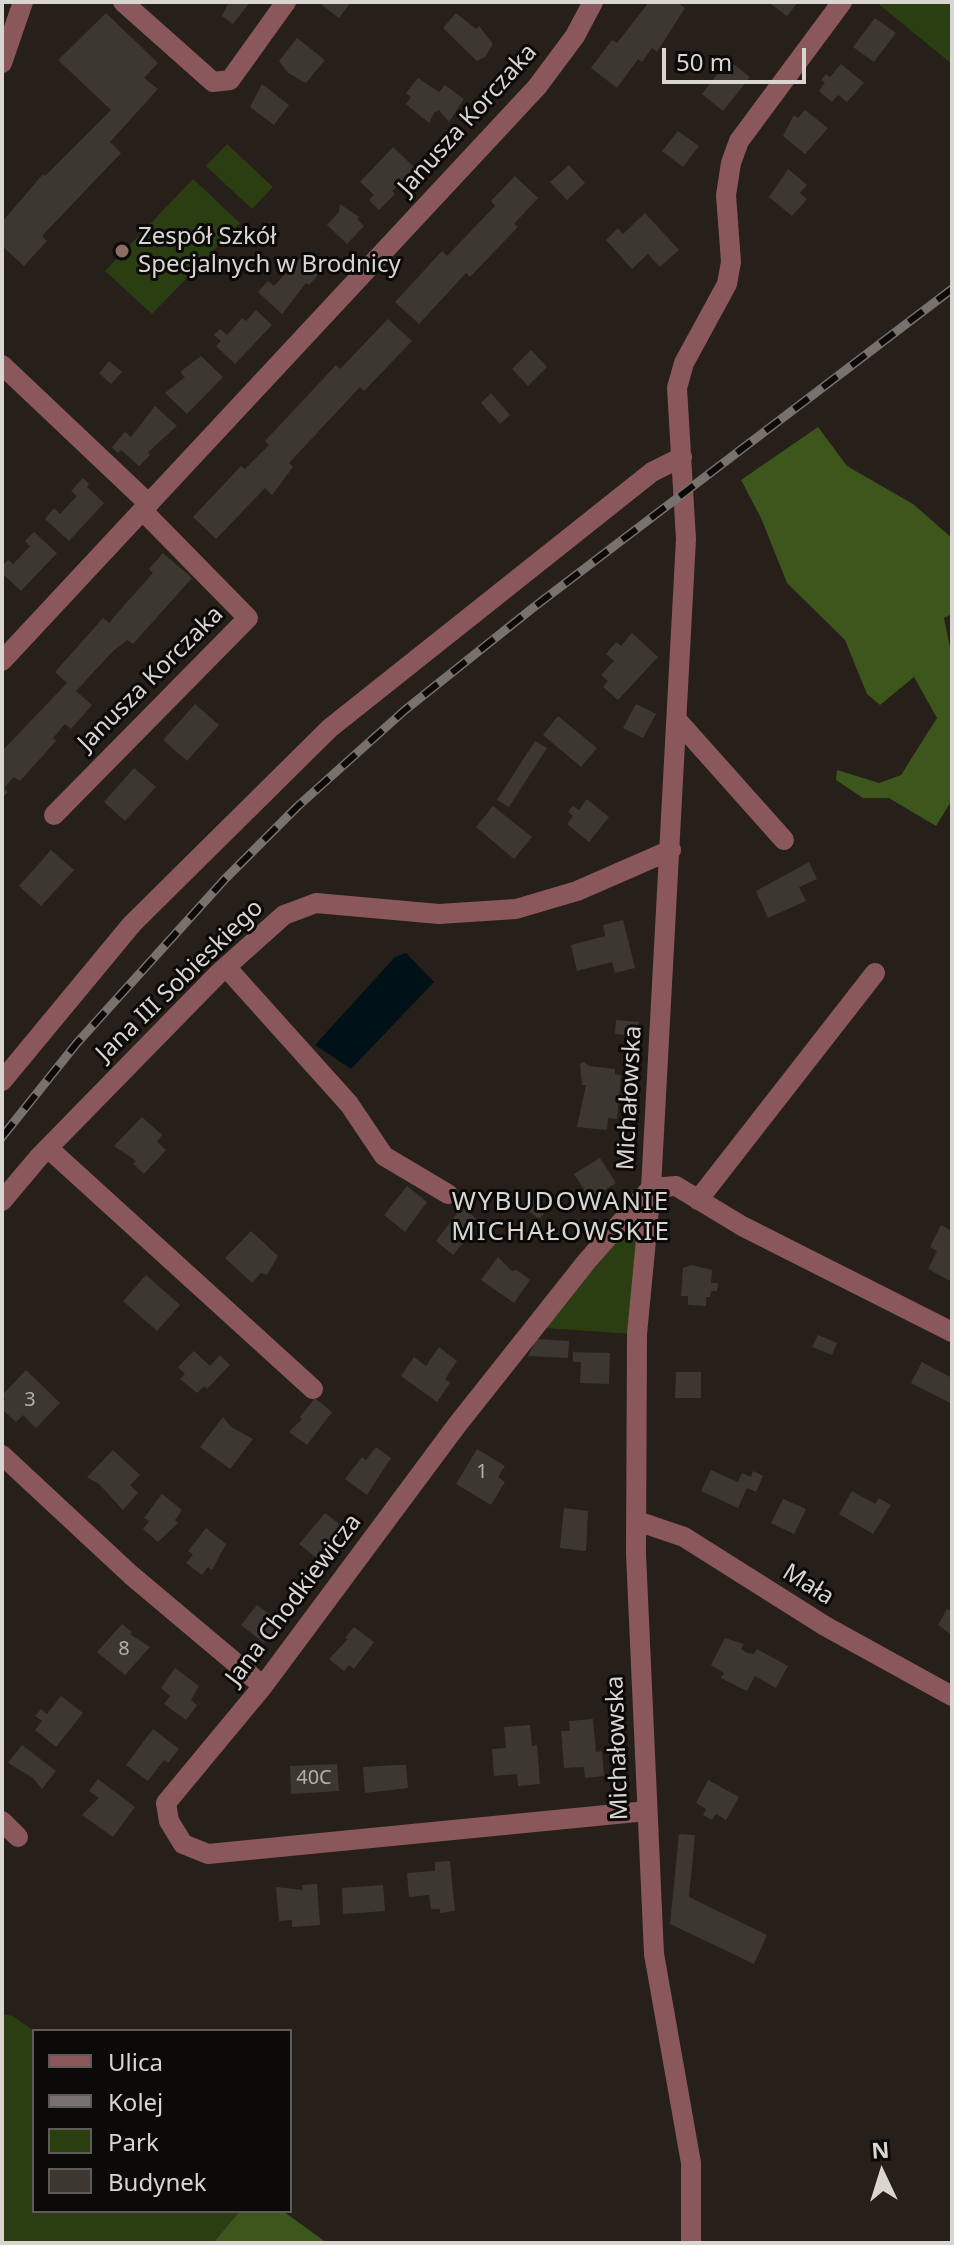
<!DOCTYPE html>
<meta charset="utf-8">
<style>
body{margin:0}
#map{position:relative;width:954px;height:2245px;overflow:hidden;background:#261f1a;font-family:"Noto Sans",sans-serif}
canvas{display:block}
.frame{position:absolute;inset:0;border:4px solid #d9d5d1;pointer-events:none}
.legend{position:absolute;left:32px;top:2029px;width:260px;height:184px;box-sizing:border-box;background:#0c0a08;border:2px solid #5e5b58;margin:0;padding:10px 14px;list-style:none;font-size:24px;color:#d9d5d1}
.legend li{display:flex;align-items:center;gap:16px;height:40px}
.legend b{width:40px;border:2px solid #5e5b58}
.north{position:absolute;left:842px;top:2133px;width:80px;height:80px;-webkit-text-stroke:6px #0c0a08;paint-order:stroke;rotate:356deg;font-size:22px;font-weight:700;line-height:32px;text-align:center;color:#d9d5d1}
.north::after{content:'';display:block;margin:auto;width:28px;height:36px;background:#d9d5d1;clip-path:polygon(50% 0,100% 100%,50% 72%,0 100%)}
.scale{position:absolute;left:662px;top:48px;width:144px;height:36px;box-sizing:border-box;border:4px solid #d9d5d1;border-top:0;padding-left:10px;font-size:24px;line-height:28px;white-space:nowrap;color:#d9d5d1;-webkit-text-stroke:6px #0c0a08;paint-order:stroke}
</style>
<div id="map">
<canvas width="954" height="2245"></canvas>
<div class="frame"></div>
<ul class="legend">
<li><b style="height:10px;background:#8a585b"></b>Ulica</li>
<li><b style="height:10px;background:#77726d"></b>Kolej</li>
<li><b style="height:22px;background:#2b3e12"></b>Park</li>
<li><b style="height:22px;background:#3c3831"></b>Budynek</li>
</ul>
<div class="north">N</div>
<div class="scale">50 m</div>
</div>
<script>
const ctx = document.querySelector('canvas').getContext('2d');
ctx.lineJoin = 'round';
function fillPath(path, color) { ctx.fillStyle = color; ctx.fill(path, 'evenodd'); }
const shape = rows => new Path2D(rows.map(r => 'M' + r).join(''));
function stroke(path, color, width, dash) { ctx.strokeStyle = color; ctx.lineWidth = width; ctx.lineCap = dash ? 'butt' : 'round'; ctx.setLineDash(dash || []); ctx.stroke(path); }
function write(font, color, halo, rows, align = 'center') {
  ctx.font = font + ' "Noto Sans",sans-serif'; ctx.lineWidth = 6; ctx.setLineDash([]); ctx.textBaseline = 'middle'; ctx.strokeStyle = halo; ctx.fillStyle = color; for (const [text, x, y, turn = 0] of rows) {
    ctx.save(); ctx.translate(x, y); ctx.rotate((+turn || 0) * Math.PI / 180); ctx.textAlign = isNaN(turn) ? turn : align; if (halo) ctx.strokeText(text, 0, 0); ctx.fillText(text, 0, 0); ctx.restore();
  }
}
fillPath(shape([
 [876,2,952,2,952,64],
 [227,144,273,187,252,209,206,166],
 [193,179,240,223,152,314,105,271],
 [637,1215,632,1334,546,1328],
 [2,2014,13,2016,34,2031,34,2211,240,2211,213,2243,2,2243]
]), '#2b3e12');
fillPath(shape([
 [818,427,847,466,913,504,952,538,952,614,944,618,952,657,952,800,936,826,889,798,863,798,836,780,837,770,879,783,901,775,937,718,914,677,880,705,867,694,845,640,787,583,761,518,741,480],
 [240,2211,283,2211,327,2243,213,2243]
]), '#3d561c');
fillPath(shape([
 [406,953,434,982,351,1069,315,1045,395,957]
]), '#001117');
fillPath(shape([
 [229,2,250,2,233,24,222,16],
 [325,2,351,2,339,18,322,5],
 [649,2,677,2,685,8,657,52,652,48,642,62,638,59,617,88,591,68,612,40,617,43],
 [768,2,798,2,787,16],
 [106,13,158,63,144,78,158,89,110,142,121,153,42,236,47,241,24,266,2,246,2,222,43,174,45,176,111,110,58,60],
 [456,13,476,29,479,26,493,44,485,57,477,61,443,28],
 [875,18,896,33,874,62,853,47],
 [297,38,325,60,306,83,288,73,279,61],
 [728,60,750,77,723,111,702,94],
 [841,64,864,83,847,102,838,95,832,102,819,91,825,83,821,80,826,74,830,77],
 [418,78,439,92,445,85,464,99,449,122,439,110,434,113,429,123,406,104,411,97,406,93],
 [262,84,289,105,274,125,250,107],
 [805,110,828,128,805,154,783,136,794,115,798,118],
 [678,131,699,146,683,167,662,151],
 [393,147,417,170,392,191,395,194,379,210,369,200,374,195,360,182],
 [569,165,585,183,567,200,550,182],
 [788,169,807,185,800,193,807,199,792,216,769,197],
 [515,176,538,198,514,224,518,227,470,277,466,273,419,324,395,302,442,251,447,256,495,206,491,201],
 [340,204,359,217,357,219,364,226,347,244,327,225,339,212],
 [645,213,679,250,660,267,648,254,632,269,606,240,618,228,623,234],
 [291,256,297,261,300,258,318,275,309,285,306,283,282,314,258,292,268,281,274,286,288,271,282,265],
 [256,310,272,325,235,364,216,346,221,341,214,335,220,329,227,335,242,318,246,321],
 [388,319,412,341,364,391,360,387,289,463,293,467,272,495,265,488,216,539,193,517,241,466,245,469,269,445,265,441,336,365,340,369],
 [531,350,547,367,528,386,512,369],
 [201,356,223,377,187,414,165,393,185,377,180,372],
 [109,361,122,372,111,384,99,373],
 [491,393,510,415,500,424,481,403],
 [155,406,177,426,148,452,150,455,139,466,121,450,118,453,112,447,125,432,131,437],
 [83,478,89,484,87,487,104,503,69,541,45,519,54,508,60,514,77,496,71,491],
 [34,532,57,553,21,591,2,573,2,566,8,560,13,564,21,556,30,546,25,541],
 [163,553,192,578,133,644,127,640,112,652,76,691,92,705,71,729,65,724,53,738,56,741,20,781,14,777,4,788,8,792,2,798,2,751,67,683,55,672,103,618,109,623,119,611,153,573,149,569],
 [632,633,658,657,618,700,603,687,608,681,601,675,614,661,606,654,616,642,621,646],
 [195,704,219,725,187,761,163,740],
 [636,704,656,714,643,738,623,728],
 [558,716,597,748,581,767,543,735],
 [535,741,547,748,509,807,497,800],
 [134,768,156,787,125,821,104,802],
 [587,799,609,817,589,842,567,824,573,816,568,812,573,806,579,810],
 [493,806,532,837,514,859,476,827],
 [51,850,74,870,41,906,19,886],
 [809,862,817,879,799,887,806,901,768,918,756,891],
 [623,920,635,968,615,973,612,962,577,971,571,945,605,936,603,925],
 [616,1020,639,1022,637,1036,615,1034],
 [584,1062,589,1066,615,1069,615,1074,621,1075,617,1119,608,1118,607,1130,577,1127,586,1085,582,1085,580,1064],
 [142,1117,162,1135,157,1142,166,1150,144,1174,133,1164,136,1161,114,1146],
 [600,1158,616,1183,590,1199,574,1174],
 [407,1186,427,1202,405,1232,384,1215],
 [530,1196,547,1210,539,1219,522,1206],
 [462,1207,480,1222,453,1255,436,1241],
 [941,1225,952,1231,952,1282,928,1269,937,1251,930,1247],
 [251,1231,278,1256,267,1275,261,1273,252,1283,225,1258],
 [498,1257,512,1271,517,1270,530,1280,514,1303,481,1280],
 [692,1265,712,1270,711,1283,718,1283,717,1291,711,1291,710,1297,706,1297,706,1306,688,1305,688,1296,681,1296,683,1268],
 [146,1275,180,1305,157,1331,123,1301],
 [818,1335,837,1343,832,1355,812,1347],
 [537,1339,569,1341,568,1358,528,1356],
 [439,1347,457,1361,445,1379,450,1383,437,1402,401,1376,414,1357,426,1366],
 [194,1351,210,1366,220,1355,230,1365,207,1389,204,1386,197,1393,180,1379,185,1374,178,1367],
 [573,1352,610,1353,609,1384,580,1383,581,1362,573,1362],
 [922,1362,952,1378,952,1404,911,1383],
 [26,1370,60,1403,36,1428,23,1415,16,1422,2,1409,5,1398,2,1395],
 [676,1372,701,1372,701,1398,675,1398],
 [315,1398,332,1412,307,1445,289,1432,302,1419,300,1417],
 [223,1417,231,1427,253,1439,230,1469,200,1447],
 [376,1447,391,1458,367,1495,345,1479,362,1457,366,1460],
 [477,1449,505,1466,498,1477,505,1482,491,1505,456,1484],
 [113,1450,140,1475,130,1485,138,1493,123,1510,99,1484,87,1477],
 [711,1470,738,1482,742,1473,751,1477,753,1471,763,1476,756,1492,747,1488,738,1508,701,1491],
 [852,1491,875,1504,879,1498,891,1505,873,1534,839,1514],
 [162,1494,182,1510,175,1520,178,1523,158,1542,143,1529,149,1521,144,1518],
 [783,1499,806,1509,794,1534,771,1523],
 [564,1508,588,1511,586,1551,560,1548],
 [325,1513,342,1526,318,1559,299,1544],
 [206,1528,226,1544,212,1570,208,1567,202,1575,186,1563,193,1555,188,1551],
 [257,1605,280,1622,264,1643,241,1625],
 [947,1609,952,1611,952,1635,938,1625],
 [122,1624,132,1632,130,1634,150,1647,125,1675,97,1652],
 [354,1627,374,1642,354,1669,349,1665,344,1671,329,1659,348,1639,345,1638],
 [725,1638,744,1644,741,1649,747,1653,754,1654,757,1649,788,1666,776,1688,755,1676,747,1691,721,1678,724,1673,711,1665],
 [175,1668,199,1686,191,1700,197,1705,186,1720,164,1704,170,1696,161,1688],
 [61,1696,83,1713,56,1747,35,1730,42,1721,35,1716,41,1709,47,1714],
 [593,1719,596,1752,602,1751,604,1776,585,1778,584,1767,564,1768,561,1731,570,1731,569,1721],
 [530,1725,532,1746,537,1745,540,1784,518,1786,517,1774,494,1776,492,1749,506,1748,504,1727],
 [153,1729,179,1749,168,1763,164,1760,148,1781,126,1765],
 [22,1745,56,1771,42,1789,33,1778,8,1763],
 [337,1764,339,1791,291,1794,290,1766],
 [395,1765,406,1765,408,1788,365,1793,363,1767],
 [98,1779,135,1807,113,1837,82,1815,99,1798,89,1791],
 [708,1780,739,1797,726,1820,716,1814,712,1820,703,1815,706,1809,696,1803],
 [679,1834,695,1835,689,1897,767,1935,754,1964,670,1924],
 [450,1861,455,1911,440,1913,440,1909,431,1909,429,1895,409,1897,407,1873,435,1871,435,1862],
 [317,1884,320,1925,292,1927,292,1920,279,1921,276,1887,303,1890,302,1885],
 [383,1885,385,1911,343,1914,342,1888]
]), '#3c3831');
stroke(shape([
 [123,2,213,82,230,80,286,2],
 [2,63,23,2],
 [2,365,149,504],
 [2,661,537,87,575,36,593,2],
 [677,720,784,840],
 [54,815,248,618,143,511],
 [226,967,349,1104,384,1156,448,1194],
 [2,1081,132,924,330,728,652,472,682,457],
 [48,1148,313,1389],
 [698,1200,875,973],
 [2,1201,39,1157,218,974,284,915,316,903,439,914,516,909,577,891,671,850],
 [2,1455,131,1575,263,1686],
 [637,1521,684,1537,825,1626,952,1696],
 [647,1811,208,1854,183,1844,169,1821,166,1803,263,1686,457,1425,587,1261,651,1188,676,1186,742,1226,952,1332],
 [2,1821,18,1837],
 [691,2243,691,2163,654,1954,636,1554,637,1334,651,1188,686,539,677,388,684,363,727,284,731,262,726,195,731,163,739,141,842,2]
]), '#8a585b', 20);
const rail = shape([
 [2,1137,77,1043,225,879,298,806,405,710,534,607,952,289]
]);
stroke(rail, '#77726d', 9);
stroke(rail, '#0c0a08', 6, [18]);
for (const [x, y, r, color] of [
 [122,251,8,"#8d6e63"]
]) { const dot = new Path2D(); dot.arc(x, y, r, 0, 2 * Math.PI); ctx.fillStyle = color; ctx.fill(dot); stroke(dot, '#0c0a08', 3); }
write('20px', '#b2aea9', null, [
 ["3",30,1400],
 ["1",482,1472],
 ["8",124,1649],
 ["40C",314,1778]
]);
write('24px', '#d9d5d1', '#0c0a08', [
 ["Janusza Korczaka",468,120,-48],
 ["Janusza Korczaka",151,679,-45],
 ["Jana III Sobieskiego",180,981,-44],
 ["Michałowska",630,1098,-87],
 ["Mała",808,1585,32],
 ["Jana Chodkiewicza",294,1600,-53],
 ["Michałowska",618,1748,-92]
]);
write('24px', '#d9d5d1', '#0c0a08', [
 ["Zespół Szkół",138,237],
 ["Specjalnych w Brodnicy",138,265]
], 'left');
ctx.letterSpacing = '2px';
write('26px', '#d9d5d1', '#0c0a08', [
 ["WYBUDOWANIE",561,1203],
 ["MICHAŁOWSKIE",561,1233]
]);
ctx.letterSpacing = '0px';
</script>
